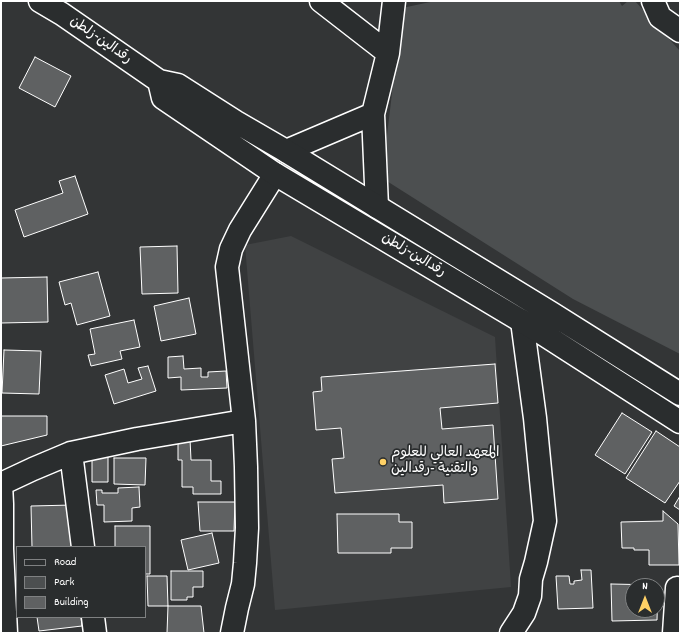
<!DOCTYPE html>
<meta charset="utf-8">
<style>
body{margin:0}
#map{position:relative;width:681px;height:634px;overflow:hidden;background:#333536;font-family:Dekko,sans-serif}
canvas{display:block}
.frame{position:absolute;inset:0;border:2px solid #fff;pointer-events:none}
.legend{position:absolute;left:16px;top:546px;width:130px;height:72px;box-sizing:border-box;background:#2a2d2e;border:1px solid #7f8182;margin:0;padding:5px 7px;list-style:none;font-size:12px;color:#fff}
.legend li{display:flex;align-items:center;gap:8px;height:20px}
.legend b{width:20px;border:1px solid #7f8182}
.north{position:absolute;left:625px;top:578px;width:40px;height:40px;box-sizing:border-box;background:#2a2d2e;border:1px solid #7f8182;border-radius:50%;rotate:0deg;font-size:11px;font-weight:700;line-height:16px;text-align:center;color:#fff}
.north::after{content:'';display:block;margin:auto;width:14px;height:18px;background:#ffd166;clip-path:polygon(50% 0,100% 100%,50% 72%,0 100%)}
</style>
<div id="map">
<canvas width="681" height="634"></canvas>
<div class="frame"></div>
<ul class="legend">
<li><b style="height:5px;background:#2a2d2e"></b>Road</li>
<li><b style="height:11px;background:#4c4f50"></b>Park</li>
<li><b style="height:11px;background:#5f6162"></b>Building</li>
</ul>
<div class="north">N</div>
</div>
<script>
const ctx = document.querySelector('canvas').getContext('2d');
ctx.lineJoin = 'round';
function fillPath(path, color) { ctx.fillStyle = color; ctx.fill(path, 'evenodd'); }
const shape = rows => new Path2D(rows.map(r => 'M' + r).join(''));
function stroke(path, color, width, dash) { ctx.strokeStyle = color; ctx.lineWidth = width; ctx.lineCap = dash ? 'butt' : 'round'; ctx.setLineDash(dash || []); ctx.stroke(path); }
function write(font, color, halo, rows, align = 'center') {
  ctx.font = font + ' Dekko,"Playpen Sans Arabic",sans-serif'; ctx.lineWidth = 3.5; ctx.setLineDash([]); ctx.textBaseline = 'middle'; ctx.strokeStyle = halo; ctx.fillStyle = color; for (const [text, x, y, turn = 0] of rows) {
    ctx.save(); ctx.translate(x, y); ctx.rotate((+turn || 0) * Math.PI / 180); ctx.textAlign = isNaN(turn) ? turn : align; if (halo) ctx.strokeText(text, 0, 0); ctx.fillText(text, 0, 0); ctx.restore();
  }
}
fillPath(shape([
 [291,236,495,337,511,587,275,610,245,245]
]), '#404243');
fillPath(shape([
 [435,1,619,1,622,6,628,1,635,1,680,51,680,354,573,299,382,178,402,8]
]), '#4c4f50');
const building = shape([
 [35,57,71,76,55,107,19,88,35,57],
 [75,176,88,214,24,237,15,210,63,193,59,181,75,176],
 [177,246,178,293,142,294,140,247,177,246],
 [98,272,110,316,77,325,71,303,65,305,59,282,98,272],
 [47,277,48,322,1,323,1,278,47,277],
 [189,298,196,334,161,341,154,306,189,298],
 [134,320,140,347,120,351,122,359,91,366,88,355,95,354,90,329,134,320],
 [4,350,41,351,39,394,2,393,4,350],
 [183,356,184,369,201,368,201,377,208,377,208,372,226,371,227,388,181,390,181,377,168,378,168,357,183,356],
 [495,364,498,403,440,408,442,429,493,425,498,499,444,503,443,485,335,493,332,459,344,458,341,428,316,430,313,392,322,391,321,377,495,364],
 [148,366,156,391,114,404,105,375,124,369,128,383,142,379,138,368,148,366],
 [622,413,652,432,625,474,595,455,622,413],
 [1,416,47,416,47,435,1,446,1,416],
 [656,431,680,447,680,481,665,503,626,478,656,431],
 [178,439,190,439,191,460,211,460,211,481,221,481,221,494,193,494,193,487,182,487,182,460,178,460,178,439],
 [92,454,108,454,108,482,92,482,92,454],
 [114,458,146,458,145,485,114,484,114,458],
 [139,487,140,507,132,508,132,521,104,522,104,505,97,505,96,490,102,490,102,493,118,493,118,488,139,487],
 [680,496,680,510,674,506,680,496],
 [198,502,235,502,234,531,200,531,198,502],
 [73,505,74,547,32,547,31,506,73,505],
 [663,511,678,524,679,565,649,565,649,550,634,550,634,548,622,548,621,522,663,521,663,511],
 [337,514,399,514,399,522,412,522,412,548,391,548,391,553,338,553,337,514],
 [115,526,150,526,150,574,145,574,145,547,115,547,115,526],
 [212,533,219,563,188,570,181,540,212,533],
 [581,570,591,570,593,608,558,609,556,576,569,576,570,584,574,584,574,581,582,580,581,570],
 [171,571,203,571,203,587,193,587,193,597,187,597,187,600,171,600,171,571],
 [147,576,167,576,168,606,148,606,147,576],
 [611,584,658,585,657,620,612,621,611,584],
 [633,586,657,586,657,610,633,610,633,586],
 [168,606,201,606,204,633,167,633,168,606],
 [37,617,81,617,82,626,39,631,37,617]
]);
fillPath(building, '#5f6162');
stroke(building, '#fff', 1);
const minor = shape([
 [321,1,388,53],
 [653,1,660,17,680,31],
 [286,151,373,114],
 [377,207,373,114,388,53,394,1],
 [71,453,83,547],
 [1,484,33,469,71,453,137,439,244,421],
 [1,484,2,504,2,549,6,633],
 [93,617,95,633],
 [232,633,237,608,243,584,245,563,247,528,246,467,244,421,227,267,231,249,240,230,275,174],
 [511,633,524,613,530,596,531,579,536,562,545,521,535,418,522,321],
 [674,633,677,588]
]);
const major = shape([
 [40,1,62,14,159,81,178,85,236,122,286,151,551,313,680,394],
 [159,81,163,98,275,174,540,332,680,422]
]);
stroke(minor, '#fff', 25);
stroke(major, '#fff', 25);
stroke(minor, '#2a2d2e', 22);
stroke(major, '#2a2d2e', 22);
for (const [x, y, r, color] of [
 [383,462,4,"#ffd166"]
]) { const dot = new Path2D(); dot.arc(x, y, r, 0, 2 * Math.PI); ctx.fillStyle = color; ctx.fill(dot); stroke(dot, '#2a2d2e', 1.5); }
write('14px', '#fff', '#2a2d2e', [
 ["رقدالين-زلطن",100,41,35],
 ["رقدالين-زلطن",413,256,31]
]);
write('14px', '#fff', '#2a2d2e', [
 ["المعهد العالي للعلوم",391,454],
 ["والتقنية -رقدالين",391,470]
], 'left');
</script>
